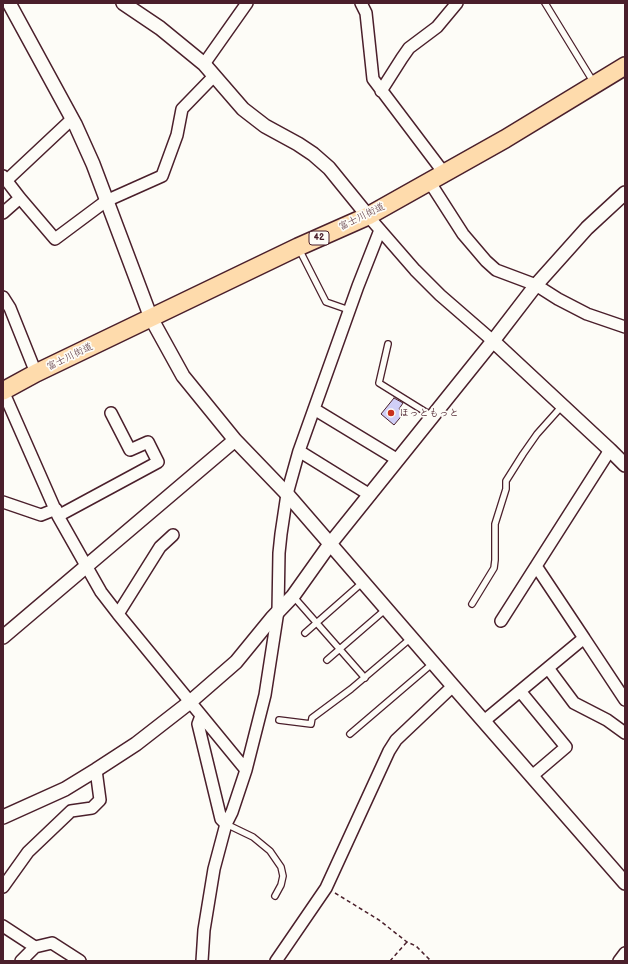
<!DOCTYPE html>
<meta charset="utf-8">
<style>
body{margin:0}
#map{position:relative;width:628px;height:964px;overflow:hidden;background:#fdfcf7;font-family:"Balsamiq Sans",sans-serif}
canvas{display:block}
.frame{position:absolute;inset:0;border:4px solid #4a1f2b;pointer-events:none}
</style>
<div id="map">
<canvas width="628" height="964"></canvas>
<div class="frame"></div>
</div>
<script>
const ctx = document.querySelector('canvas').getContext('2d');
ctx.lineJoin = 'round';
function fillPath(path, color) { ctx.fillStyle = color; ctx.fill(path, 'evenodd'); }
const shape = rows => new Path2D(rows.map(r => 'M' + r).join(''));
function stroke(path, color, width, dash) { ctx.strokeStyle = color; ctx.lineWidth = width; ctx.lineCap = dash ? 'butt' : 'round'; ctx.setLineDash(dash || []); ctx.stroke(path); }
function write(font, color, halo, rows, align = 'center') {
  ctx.font = font + ' "Balsamiq Sans","Klee One",sans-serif'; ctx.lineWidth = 3.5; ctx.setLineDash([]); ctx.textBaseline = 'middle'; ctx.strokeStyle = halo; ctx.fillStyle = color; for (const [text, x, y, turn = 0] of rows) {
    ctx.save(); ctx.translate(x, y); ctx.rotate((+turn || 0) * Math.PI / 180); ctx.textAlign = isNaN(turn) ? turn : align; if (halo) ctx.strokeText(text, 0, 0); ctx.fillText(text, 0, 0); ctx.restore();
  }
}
const building = shape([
 [394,398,403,403,399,409,404,413,394,425,381,414,394,398]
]);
fillPath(building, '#d0cff7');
stroke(building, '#4a1f2b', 1);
const service = shape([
 [545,3,594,83],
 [299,249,326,302,349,310],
 [388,344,379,383,432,416],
 [293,596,365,678],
 [472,604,494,568,495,560,495,524,506,489,506,481,523,454,537,434,562,406],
 [305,633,363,582],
 [327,660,386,609],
 [279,720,311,724,312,718,351,689,411,638],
 [350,734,433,663],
 [226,824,253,837,270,851,281,867,283,876,281,885,275,896]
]);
const minor = shape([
 [361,3,366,13,373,79,444,173],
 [204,64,247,3],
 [381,91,402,58,409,48,437,27,457,3],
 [3,176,20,198],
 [7,180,72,119],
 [429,181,463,234,486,261,496,270,536,285,558,299,587,314,625,327],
 [3,213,20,198,55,239,106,201,162,176,177,135,182,109,214,76],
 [368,216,415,270,440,295,493,341],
 [3,297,10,308,36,373],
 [3,391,58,516,101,592,118,614,246,770],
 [314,409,398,460],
 [299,451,370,495],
 [3,502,41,515,56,509],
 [58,516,158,462,148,442,130,450,111,413],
 [118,614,160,547,173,535],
 [501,621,610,450],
 [584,638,625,700],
 [548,668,574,703,607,720,625,733],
 [520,691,566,747,532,776],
 [201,716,198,724,221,819,226,824],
 [484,721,584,638,536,566],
 [3,887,28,852,71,811,92,808,100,800,96,770],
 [3,926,35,947,52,943,80,961],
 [21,961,35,947],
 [202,961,204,930,214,869,226,824,232,812,246,770,265,695,278,611,279,553,281,534,287,494,299,451,314,409,358,286,380,230],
 [276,961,326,888,389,751,396,740,453,686],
 [619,961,625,953]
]);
const tertiary = shape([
 [9,3,75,124,93,164,151,318,183,376,235,440,287,494,453,686,625,883],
 [123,3,160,28,204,64,243,109,265,126,298,144,313,154,329,168,368,216],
 [493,341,610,450,625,465],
 [3,637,235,440],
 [3,817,65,789,96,770,136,744,190,702,236,662,272,618,293,596,330,544,493,341,536,285,587,228,625,193]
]);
const primary = shape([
 [3,391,36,373,298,247,368,216,505,139,625,66]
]);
stroke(service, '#4a1f2b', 8);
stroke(minor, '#4a1f2b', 14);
stroke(tertiary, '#4a1f2b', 16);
stroke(primary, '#4a1f2b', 20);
stroke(shape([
 [335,893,379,920,407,942,416,946,431,961],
 [390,961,407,942]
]), '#4a1f2b', 1.5, [4, 3]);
stroke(service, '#fdfcf7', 5.5);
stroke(minor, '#fdfcf7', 11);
stroke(tertiary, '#fdfcf7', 13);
stroke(primary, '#fedbac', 17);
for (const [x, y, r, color] of [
 [391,413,4,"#c8321e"]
]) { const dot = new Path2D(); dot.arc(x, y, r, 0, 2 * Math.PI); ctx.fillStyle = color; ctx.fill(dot); stroke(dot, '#fdfcf7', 1.5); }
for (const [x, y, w] of [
 [319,238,20]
]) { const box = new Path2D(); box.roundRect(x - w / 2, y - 7, w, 14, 3); ctx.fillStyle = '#fdfcf7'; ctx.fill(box); stroke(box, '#4a1f2b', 1); }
write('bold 9px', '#4a1f2b', null, [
 ["42",319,238]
]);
write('10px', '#4a1f2b', '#fdfcf7', [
 ["富士川街道",362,217,-26],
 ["富士川街道",70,357,-26]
]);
write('bold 10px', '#4a1f2b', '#fdfcf7', [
 ["ほっともっと",399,413]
], 'left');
</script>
